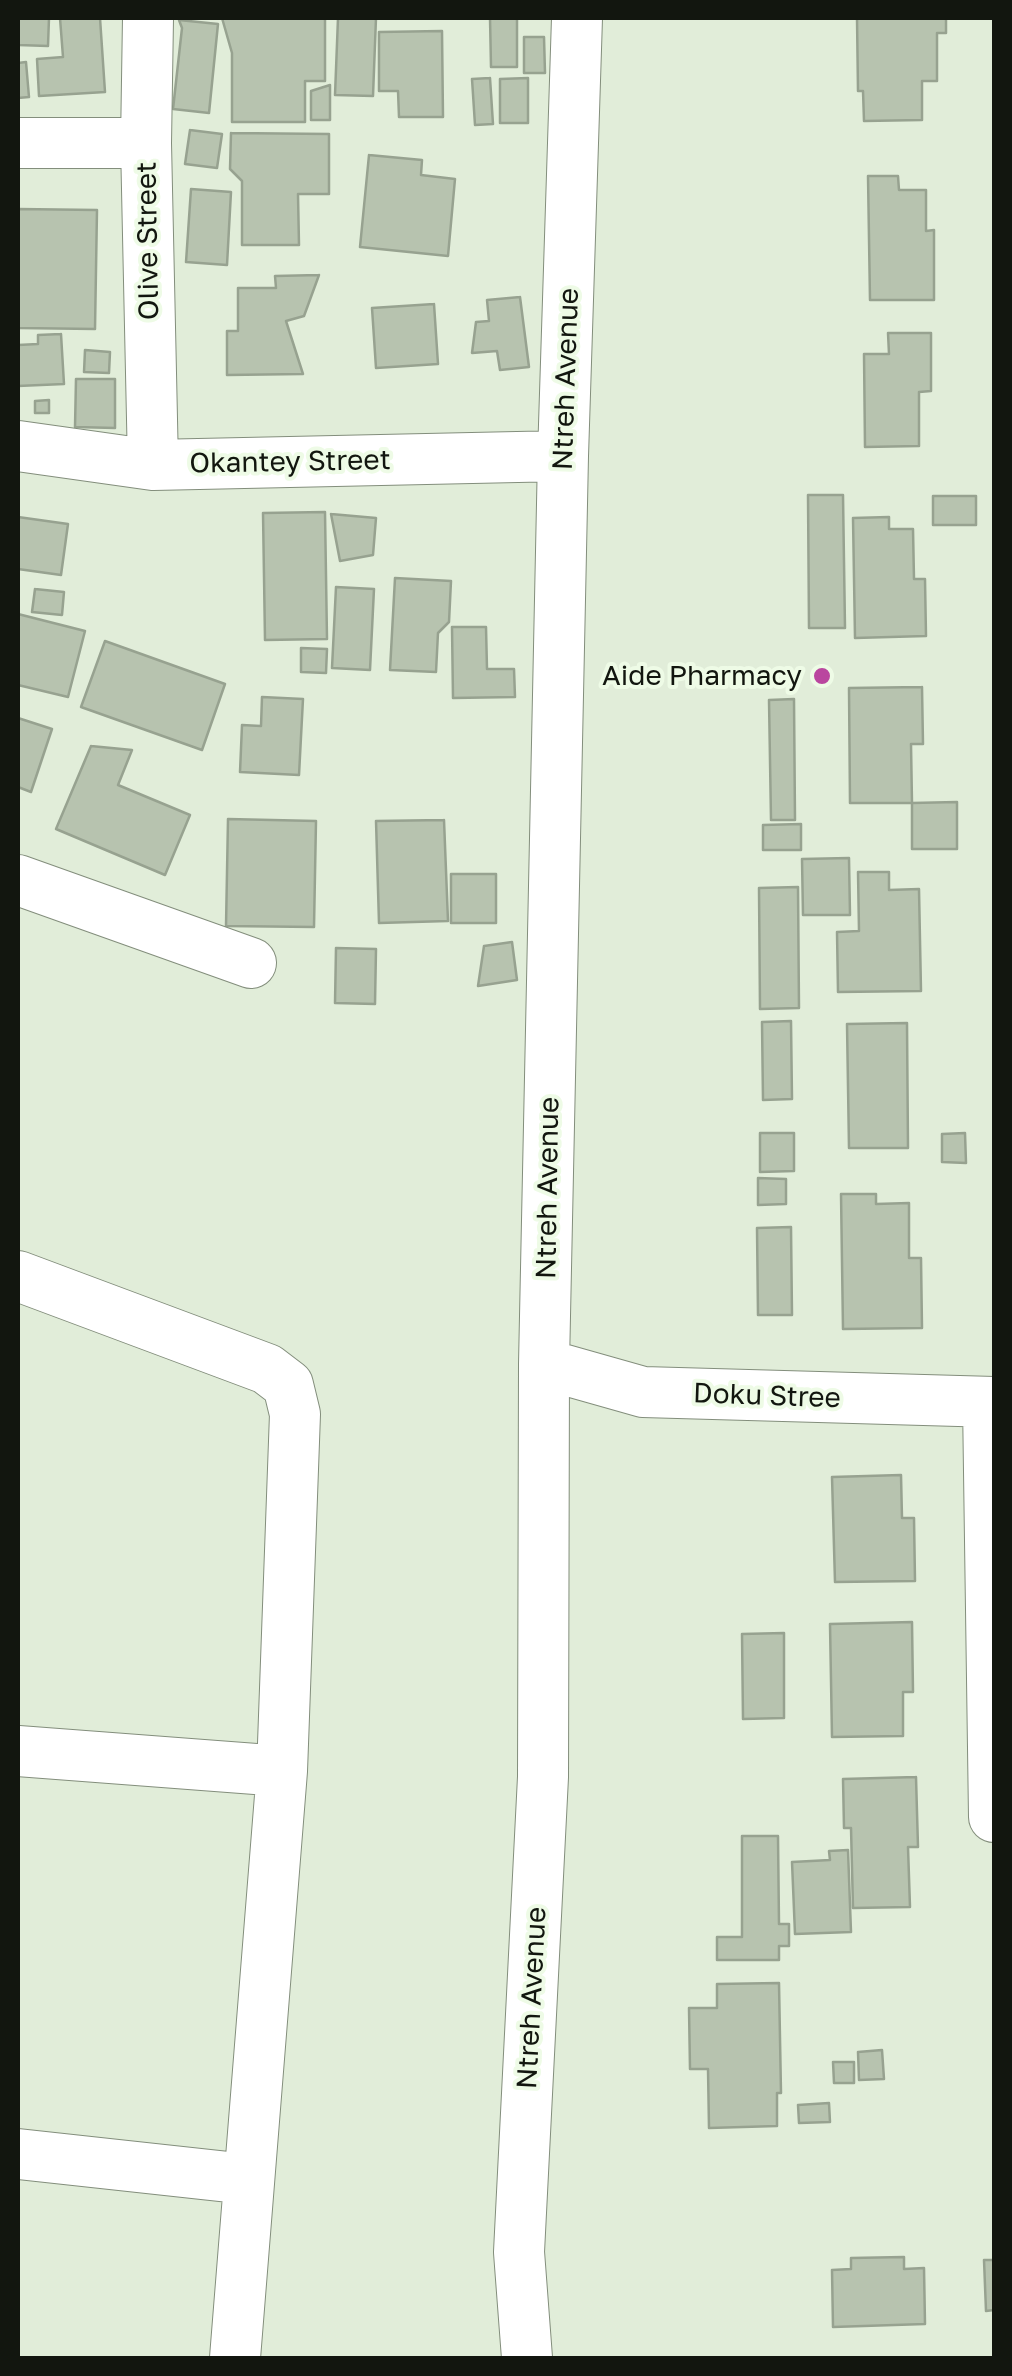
<!DOCTYPE html>
<style>
body{margin:0}
#map{position:relative;width:1012px;height:2376px;overflow:hidden;background:#e1edd9;font-family:"Golos Text",sans-serif}
canvas{display:block}
.frame{position:absolute;inset:0;border:20px solid #12160f;pointer-events:none}
</style>
<div id="map">
<canvas width="1012" height="2376"></canvas>
<div class="frame"></div>
</div>
<script>
const ctx = document.querySelector('canvas').getContext('2d');
ctx.lineJoin = 'round';
function fillPath(path, color) { ctx.fillStyle = color; ctx.fill(path, 'evenodd'); }
const shape = rows => new Path2D(rows.map(r => 'M' + r).join(''));
function stroke(path, color, width, dash) { ctx.strokeStyle = color; ctx.lineWidth = width; ctx.lineCap = dash ? 'butt' : 'round'; ctx.setLineDash(dash || []); ctx.stroke(path); }
function write(font, color, halo, rows, align = 'center') {
  ctx.font = font + ' "Golos Text",sans-serif'; ctx.lineWidth = 8; ctx.setLineDash([]); ctx.textBaseline = 'middle'; ctx.strokeStyle = halo; ctx.fillStyle = color; for (const [text, x, y, turn = 0] of rows) {
    ctx.save(); ctx.translate(x, y); ctx.rotate((+turn || 0) * Math.PI / 180); ctx.textAlign = isNaN(turn) ? turn : align; if (halo) ctx.strokeText(text, 0, 0); ctx.fillText(text, 0, 0); ctx.restore();
  }
}
const building = shape([
 [18,18,49,18,48,46,18,45,18,18],
 [60,18,100,18,105,92,39,96,37,59,63,57,60,18],
 [222,18,325,18,325,81,305,81,305,122,232,122,232,53,222,18],
 [338,18,376,18,373,96,335,95,338,18],
 [490,18,517,18,517,67,491,67,490,18],
 [857,18,946,18,946,33,937,33,937,81,922,81,922,120,864,121,863,91,858,91,857,18],
 [179,20,218,24,209,113,173,109,182,28,179,20],
 [442,31,443,117,399,117,398,91,379,91,379,32,442,31],
 [524,37,544,37,545,73,524,73,524,37],
 [26,62,29,97,18,98,18,63,26,62],
 [490,78,493,124,475,125,472,79,490,78],
 [528,78,528,123,500,123,500,79,528,78],
 [330,85,330,120,311,120,311,91,330,85],
 [190,130,222,134,217,168,185,164,190,130],
 [231,133,329,134,329,194,298,194,299,245,242,245,242,181,230,169,231,133],
 [369,155,422,160,421,175,455,179,448,256,360,247,369,155],
 [868,176,898,176,899,190,926,190,926,231,934,230,934,300,870,300,868,176],
 [191,189,231,192,227,265,186,262,191,189],
 [18,209,97,210,95,329,18,328,18,209],
 [319,275,304,316,286,321,303,374,227,375,227,331,238,331,238,288,276,288,275,276,319,275],
 [520,297,529,367,500,370,497,351,472,353,476,322,489,321,487,300,520,297],
 [434,304,438,364,376,368,372,308,434,304],
 [888,333,931,333,931,391,919,392,919,446,865,447,864,354,889,354,888,333],
 [61,334,64,384,18,386,18,345,38,344,38,335,61,334],
 [85,350,110,352,109,373,84,372,85,350],
 [76,379,115,379,115,428,75,427,76,379],
 [49,400,49,413,35,413,35,401,49,400],
 [808,495,843,495,845,628,809,628,808,495],
 [933,496,976,496,976,525,933,525,933,496],
 [325,512,327,639,265,640,263,513,325,512],
 [331,514,376,518,373,555,340,561,331,514],
 [18,517,68,524,61,575,18,569,18,517],
 [889,517,889,529,913,529,914,579,925,579,926,636,855,638,853,518,889,517],
 [395,578,451,581,449,622,438,633,436,672,390,670,395,578],
 [336,587,374,589,370,670,332,668,336,587],
 [35,589,64,592,62,615,32,612,35,589],
 [18,614,85,631,68,697,18,685,18,614],
 [452,627,486,627,487,669,514,669,515,697,453,698,452,627],
 [105,641,225,684,202,750,81,707,105,641],
 [301,648,327,649,326,673,301,672,301,648],
 [922,687,923,744,911,744,912,803,850,803,849,688,922,687],
 [262,697,303,699,299,775,240,772,242,725,261,726,262,697],
 [794,699,795,820,771,820,769,700,794,699],
 [18,718,52,729,31,792,18,787,18,718],
 [91,746,132,750,118,785,190,815,165,875,56,829,91,746],
 [957,802,957,849,912,849,912,803,957,802],
 [228,819,316,821,314,927,226,926,228,819],
 [444,820,448,921,379,923,376,821,444,820],
 [801,824,801,850,763,850,763,825,801,824],
 [849,858,850,915,803,915,802,859,849,858],
 [858,872,889,872,889,890,919,889,921,991,838,992,837,932,859,931,858,872],
 [451,874,496,874,496,923,451,923,451,874],
 [798,887,799,1008,760,1009,759,888,798,887],
 [512,942,517,980,478,986,484,946,512,942],
 [336,948,376,949,375,1004,335,1003,336,948],
 [791,1021,792,1099,763,1100,762,1022,791,1021],
 [907,1023,908,1148,849,1148,847,1024,907,1023],
 [760,1133,794,1133,794,1171,760,1172,760,1133],
 [965,1133,966,1163,942,1162,942,1134,965,1133],
 [758,1178,786,1179,786,1204,758,1205,758,1178],
 [841,1194,876,1194,876,1204,909,1203,909,1258,921,1258,922,1328,843,1329,841,1194],
 [791,1227,792,1315,758,1315,757,1228,791,1227],
 [901,1475,902,1518,914,1518,915,1581,835,1582,832,1477,901,1475],
 [912,1622,913,1692,903,1692,903,1736,832,1737,830,1624,912,1622],
 [784,1633,784,1718,743,1719,742,1634,784,1633],
 [916,1777,918,1847,908,1847,910,1907,853,1908,851,1828,844,1828,843,1779,916,1777],
 [742,1836,778,1836,779,1924,789,1924,789,1946,779,1946,779,1960,717,1960,717,1937,742,1937,742,1836],
 [848,1850,851,1932,795,1934,792,1862,830,1860,829,1851,848,1850],
 [779,1983,781,2093,777,2093,777,2126,709,2128,708,2069,690,2069,689,2008,717,2008,717,1984,779,1983],
 [882,2050,884,2079,859,2080,858,2052,882,2050],
 [833,2062,854,2062,854,2083,834,2083,833,2062],
 [829,2103,830,2122,799,2123,798,2105,829,2103],
 [904,2257,904,2269,924,2268,925,2324,833,2327,832,2270,851,2269,851,2258,904,2257],
 [984,2260,994,2260,994,2310,986,2311,984,2260]
]);
fillPath(building, '#b7c3af');
stroke(building, '#97a290', 2.5);
const minor = shape([
 [148,18,146,143,153,465],
 [18,143,146,143],
 [18,446,153,465,563,456],
 [18,880,251,963],
 [18,1276,267,1369,288,1385,295,1414,282,1771,235,2358],
 [544,1364,643,1392,994,1402],
 [988,1402,994,1817],
 [18,1751,282,1771],
 [18,2154,247,2179],
 [527,2358,519,2252,543,1777,544,1364,563,456,577,18]
]);
stroke(minor, '#838e7c', 52);
stroke(minor, '#fff', 50);
for (const [x, y, r, color] of [
 [822,676,10,"#ba469f"]
]) { const dot = new Path2D(); dot.arc(x, y, r, 0, 2 * Math.PI); ctx.fillStyle = color; ctx.fill(dot); stroke(dot, '#eefbe6', 4); }
write('28px', '#12160f', '#eefbe6', [
 ["Olive Street",148,241,-91],
 ["Ntreh Avenue",566,379,-88],
 ["Okantey Street",290,462,-1],
 ["Ntreh Avenue",548,1188,-89],
 ["Doku Stree",767,1396,2],
 ["Ntreh Avenue",532,1998,-87]
]);
write('28px', '#12160f', '#eefbe6', [
 ["Aide Pharmacy",802,676]
], 'right');
</script>
